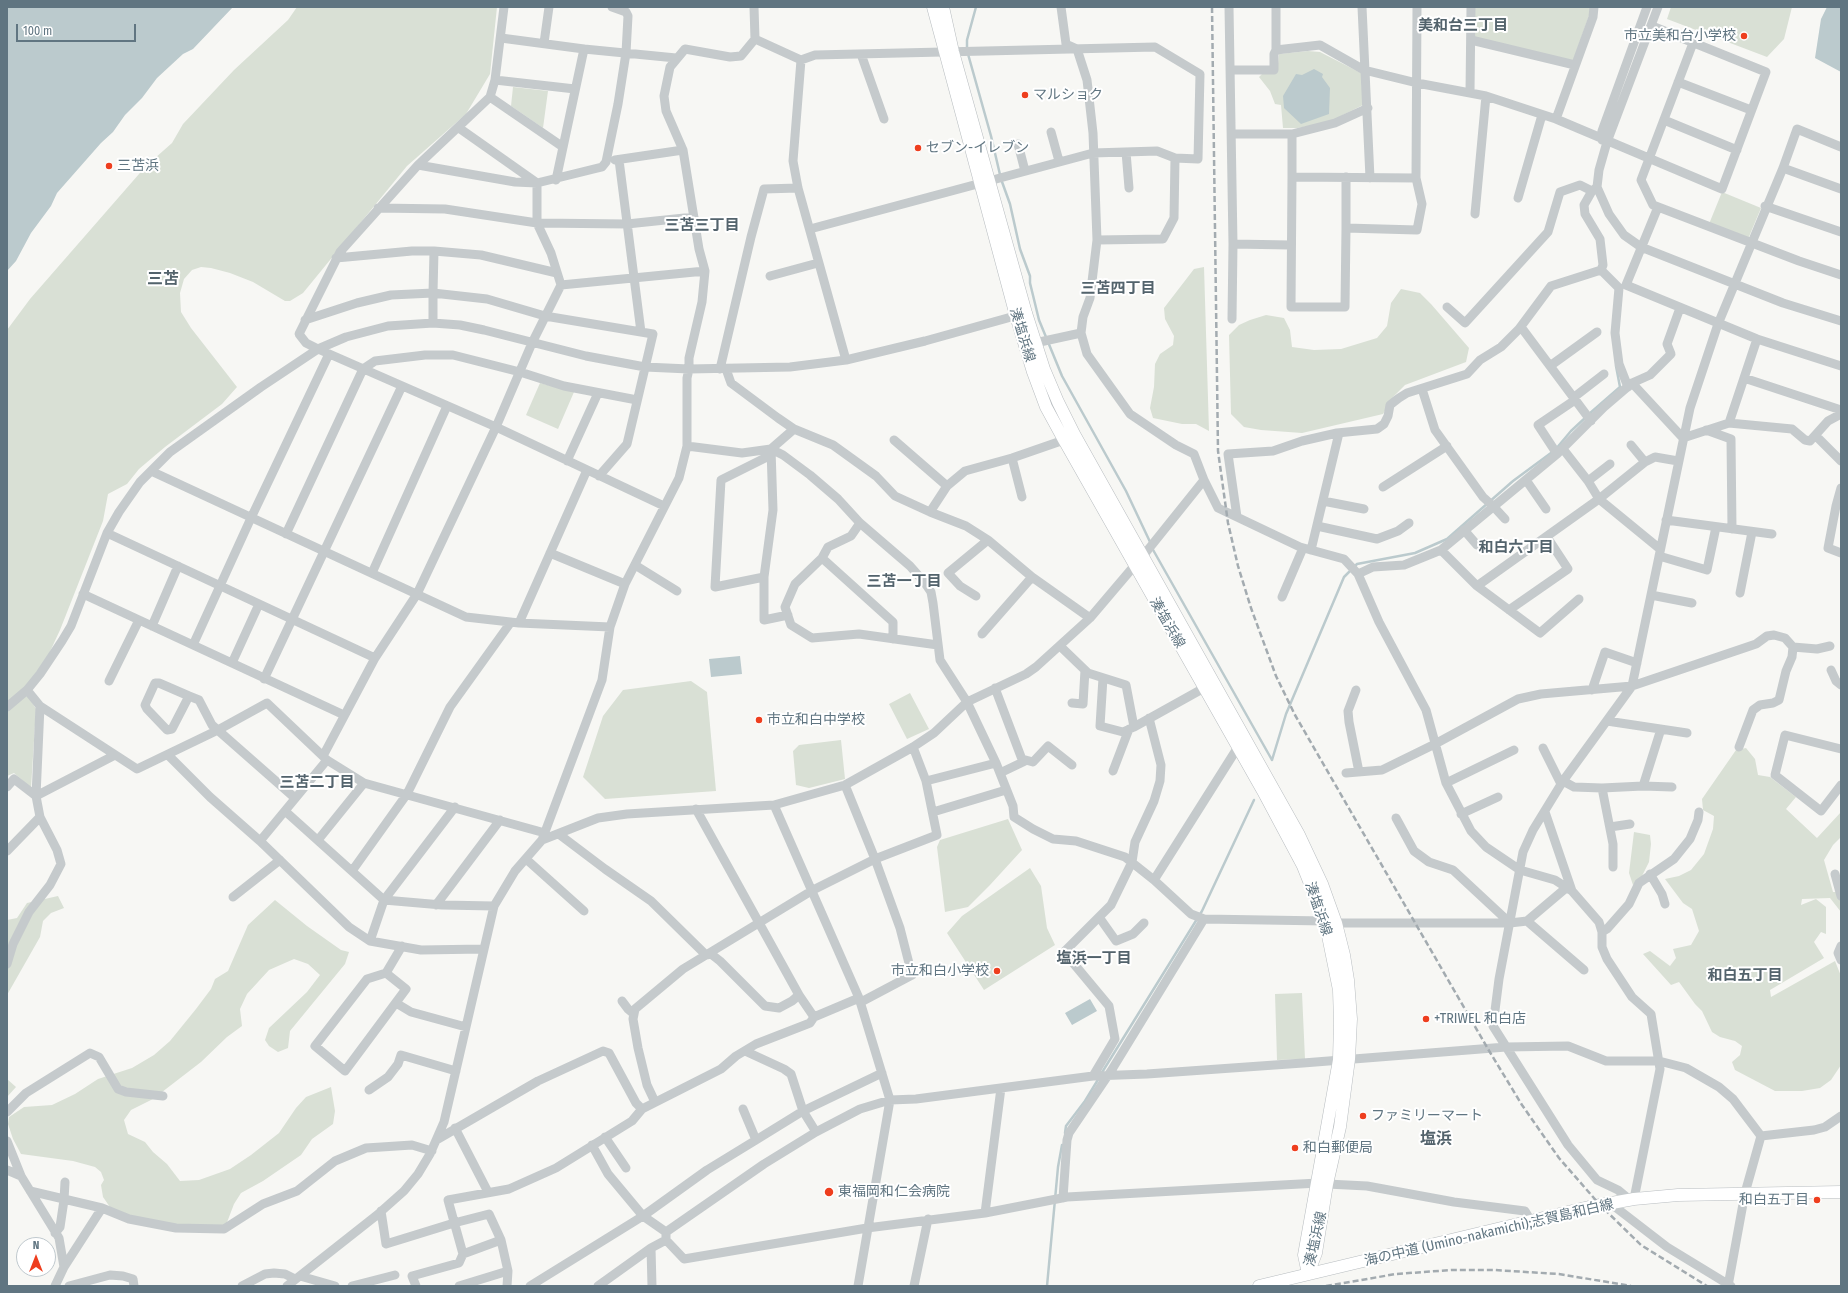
<!DOCTYPE html>
<meta charset="utf-8">
<style>
body{margin:0}
#map{position:relative;width:1848px;height:1293px;overflow:hidden;background:#f7f7f4;font-family:"Fira Sans Condensed",sans-serif}
canvas{display:block}
.frame{position:absolute;inset:0;border:8px solid #607581;pointer-events:none}
.north{position:absolute;left:16px;top:1237px;width:40px;height:40px;box-sizing:border-box;background:#fff;border:1px solid #bfc8cd;border-radius:50%;rotate:0deg;font-size:11px;font-weight:700;line-height:16px;text-align:center;color:#607581}
.north::after{content:'';display:block;margin:auto;width:14px;height:18px;background:#ee3e1e;clip-path:polygon(50% 0,100% 100%,50% 72%,0 100%)}
.scale{position:absolute;left:16px;top:24px;width:120px;height:18px;box-sizing:border-box;border:2px solid #607581;border-top:0;padding-left:5px;font-size:12px;line-height:14px;white-space:nowrap;color:#607581;-webkit-text-stroke:3px #fff;paint-order:stroke}
</style>
<div id="map">
<canvas width="1848" height="1293"></canvas>
<div class="frame"></div>
<div class="north">N</div>
<div class="scale">100 m</div>
</div>
<script>
const ctx = document.querySelector('canvas').getContext('2d');
ctx.lineJoin = 'round';
function fillPath(path, color) { ctx.fillStyle = color; ctx.fill(path, 'evenodd'); }
const shape = rows => new Path2D(rows.map(r => 'M' + r).join(''));
function stroke(path, color, width, dash) { ctx.strokeStyle = color; ctx.lineWidth = width; ctx.lineCap = dash ? 'butt' : 'round'; ctx.setLineDash(dash || []); ctx.stroke(path); }
function write(font, color, halo, rows, align = 'center') {
  ctx.font = font + ' "Fira Sans Condensed","Noto Sans JP",sans-serif'; ctx.lineWidth = 4; ctx.setLineDash([]); ctx.textBaseline = 'middle'; ctx.strokeStyle = halo; ctx.fillStyle = color; for (const [text, x, y, turn = 0] of rows) {
    ctx.save(); ctx.translate(x, y); ctx.rotate((+turn || 0) * Math.PI / 180); ctx.textAlign = isNaN(turn) ? turn : align; if (halo) ctx.strokeText(text, 0, 0); ctx.fillText(text, 0, 0); ctx.restore();
  }
}
fillPath(shape([
 [297,7,497,7,490,74,466,114,407,166,303,293,290,301,285,301,253,282,230,273,211,268,201,267,192,270,184,279,180,293,181,312,191,328,237,387,222,404,165,447,139,469,127,484,108,494,103,521,60,630,29,697,36,709,31,788,14,773,7,776,7,330,30,299,146,166,172,143,183,124,234,70,288,20],
 [1475,7,1592,7,1573,61,1475,37],
 [1671,7,1792,7,1784,39,1767,57,1667,19],
 [1308,51,1320,52,1361,73,1363,105,1329,122,1298,128,1283,128,1281,105,1275,104,1270,91,1259,77,1262,74,1277,73,1279,54],
 [513,87,548,91,543,128,511,106],
 [1722,192,1761,208,1748,239,1709,224],
 [1204,267,1209,431,1196,424,1182,424,1153,418,1150,408,1154,387,1155,364,1160,354,1173,345,1174,336,1165,319,1164,308,1194,269],
 [1401,289,1420,293,1431,304,1469,348,1466,362,1405,385,1394,396,1383,414,1302,433,1261,430,1244,427,1231,414,1229,335,1239,325,1250,320,1266,315,1284,318,1290,330,1292,347,1314,350,1341,349,1377,338,1387,326,1391,303],
 [540,383,574,392,558,429,526,415],
 [691,681,707,692,716,791,605,799,583,777,603,716,623,690],
 [910,693,929,729,907,739,889,704],
 [841,740,845,779,809,788,796,785,793,751,799,745],
 [1746,748,1755,759,1758,775,1770,777,1796,797,1786,809,1817,838,1841,812,1841,837,1833,845,1824,860,1833,892,1837,892,1841,881,1841,912,1830,898,1802,899,1801,905,1816,899,1826,907,1826,934,1821,932,1814,942,1824,958,1770,990,1771,997,1835,961,1841,976,1841,1065,1831,1080,1820,1088,1802,1091,1775,1091,1735,1070,1732,1062,1740,1055,1742,1046,1735,1041,1720,1037,1712,1032,1702,1011,1695,1004,1679,982,1671,985,1643,954,1650,951,1670,966,1676,958,1673,949,1691,945,1699,931,1692,909,1683,903,1665,879,1679,876,1691,870,1704,854,1713,829,1714,816,1703,810,1702,799,1736,750],
 [1008,819,1022,850,990,885,968,907,945,912,937,847,940,840],
 [1634,832,1650,835,1651,844,1649,862,1642,876,1633,885,1629,873],
 [1030,868,1041,886,1047,928,1055,945,984,990,947,933,962,916],
 [58,896,64,908,51,913,43,921,40,937,7,995,7,920,17,918,27,903],
 [275,900,307,926,341,950,349,952,345,964,290,1031,288,1048,278,1052,269,1046,265,1040,269,1028,307,992,320,975,308,964,294,959,269,970,247,994,240,1009,242,1026,227,1037,201,1062,153,1099,131,1110,124,1120,128,1134,145,1142,153,1152,167,1164,180,1181,199,1180,230,1169,251,1155,279,1133,296,1108,306,1097,331,1087,335,1111,333,1124,312,1139,301,1155,263,1181,241,1193,234,1204,226,1225,186,1226,114,1213,103,1197,101,1185,104,1180,101,1172,95,1167,73,1161,21,1154,13,1139,8,1124,9,1117,24,1107,52,1105,75,1094,98,1079,132,1068,154,1055,170,1041,196,1009,211,989,215,979,228,971,248,925],
 [1302,993,1305,1059,1277,1060,1275,994],
 [7,1079,16,1087,7,1097]
]), '#d9e0d5');
fillPath(shape([
 [7,7,233,7,193,49,183,54,157,78,142,98,125,115,113,132,101,143,57,193,51,206,31,233,16,261,7,271],
 [1827,7,1841,7,1841,72,1815,58,1821,19],
 [1314,69,1323,74,1322,77,1330,88,1329,114,1301,124,1284,108,1283,96,1296,74,1302,75],
 [740,656,742,674,711,677,709,659],
 [1090,999,1097,1011,1072,1025,1065,1013]
]), '#bbcacd');
stroke(shape([
 [967,49,967,40,976,7],
 [968,54,991,136,1001,179,1010,204,1020,249,1030,276,1030,283,1039,320,1062,376,1126,491,1151,544],
 [1589,414,1620,387,1616,366],
 [1152,548,1272,760],
 [1355,566,1357,564,1415,553,1447,539,1513,481,1555,450,1571,431,1585,418],
 [1272,760,1286,714,1344,577,1351,570],
 [1101,1074,1202,911,1254,800],
 [1065,1133,1066,1126,1085,1101,1099,1078],
 [1047,1286,1058,1167,1062,1145]
]), '#bbcacd', 2.5);
const major = shape([
 [933,7,1016,316,1033,372,1046,407,1064,440,1263,791,1303,866,1325,921,1339,990,1340,1022,1339,1060,1304,1255,1308,1274],
 [943,7,953,52,1026,313,1044,369,1058,402,1074,434,1299,835,1322,884,1336,923,1344,955,1348,980,1351,1019,1349,1059,1340,1127,1327,1184,1316,1253,1308,1274],
 [1259,1286,1589,1207,1634,1199,1678,1195,1841,1192]
]);
stroke(major, '#b8bdc0', 13);
stroke(shape([
 [504,7,495,80,490,97,418,165,340,252,299,334,306,343,318,349,496,427,664,506],
 [1061,7,1066,44,1077,49,1087,80,1093,133,1097,240,1090,298,1083,317,1081,333,1087,354,1130,414,1176,445,1194,454,1204,480,1218,508,1300,547,1344,559,1358,574,1379,622,1426,710,1446,783,1471,831,1486,847,1520,870,1555,880,1572,891,1599,922,1602,932,1602,947,1607,959,1632,997,1651,1014,1660,1069,1634,1199],
 [1229,7,1233,244,1232,319],
 [1362,7,1370,178],
 [1658,7,1607,142,1599,170,1597,187,1609,214,1624,235,1641,247,1783,303,1841,321],
 [501,38,584,49,676,58],
 [755,39,801,60,815,55,1155,47,1200,74,1198,159,1175,158,1157,151,1093,153,810,229],
 [1471,40,1575,65],
 [544,43,549,7],
 [1693,43,1641,180,1653,205,1799,261,1841,275],
 [1276,50,1320,45,1364,70,1417,83,1486,96,1556,119,1722,189,1766,72,1652,26],
 [861,54,884,119],
 [801,60,793,161,798,188,846,360],
 [1231,70,1274,70,1274,54,1276,50,1276,7],
 [495,80,575,89],
 [1678,82,1751,110],
 [1470,92,1471,7],
 [490,97,563,147],
 [1556,119,1593,17,1594,7],
 [1664,120,1737,150],
 [459,128,537,183],
 [1051,132,1059,161],
 [1232,134,1292,134,1335,123,1368,108],
 [1292,134,1292,177],
 [1602,140,1602,131,1647,7],
 [1018,144,1025,171],
 [1126,152,1129,188],
 [615,160,683,150],
 [418,165,515,182,537,183,602,167,606,162,618,104,626,53,628,16,626,12,612,7],
 [1783,168,1841,189],
 [1346,177,1346,228],
 [1416,178,1292,177,1291,307,1345,307,1346,228,1417,230,1422,204,1416,178,1417,7],
 [556,180,584,49],
 [1518,198,1542,115],
 [1765,206,1841,232],
 [1658,207,1626,285,1757,339,1841,366],
 [378,208,445,209,537,223,627,224,694,217],
 [1475,214,1486,96],
 [1097,240,1163,239,1174,218,1175,158],
 [1233,244,1290,245],
 [434,251,433,293,487,299,545,316,641,332],
 [336,258,412,251,434,251,481,255,557,273],
 [1601,270,1619,288,1615,333,1619,364,1628,387],
 [770,276,818,263],
 [561,285,705,271],
 [1447,307,1465,323,1548,232,1560,192,1580,185,1592,191],
 [305,320,357,303,391,295,433,293,433,323],
 [1521,327,1591,421],
 [1035,343,1081,333],
 [1550,366,1597,332],
 [720,369,751,237,764,189,798,188],
 [726,369,731,383,778,418,794,429,833,445,876,476,895,496,930,512,966,526,988,540,1032,577,1090,618],
 [1744,378,1841,410],
 [1632,383,1683,438,1729,423,1792,429,1805,440,1810,441,1828,421,1841,414],
 [1422,389,1435,430,1483,497,1493,506,1505,519],
 [1573,398,1604,374],
 [1729,423,1757,339],
 [1706,430,1731,439,1732,529],
 [1816,436,1841,461],
 [894,440,947,486],
 [1631,445,1645,462],
 [687,446,742,453,771,449,783,455,810,475,838,499,860,523,910,566,925,583,931,592,933,603,940,660,967,702,996,763,1013,806,1014,817,1033,829,1053,839,1076,841,1125,857,1154,880,1191,914,1204,919,1325,921],
 [1563,449,1588,481,1599,499,1660,549],
 [1557,454,1538,425,1575,400],
 [1012,458,1022,497],
 [567,461,598,393],
 [151,471,466,617,519,623,610,627],
 [599,476,627,444,653,334,641,332,619,160],
 [1526,480,1546,509],
 [1588,481,1610,464],
 [1383,487,1447,446],
 [1841,488,1836,506,1828,548,1841,553],
 [1323,501,1364,509],
 [930,512,947,486,965,471,1012,458,1064,440],
 [1237,517,1228,454,1273,451,1302,441,1337,433,1377,429,1384,424,1388,416,1390,405,1399,398,1407,393,1467,374,1480,360,1501,347,1519,329,1551,286,1601,270,1603,265,1600,239,1585,214,1584,205,1592,191,1597,187],
 [1666,520,1772,534],
 [860,523,851,536,828,547,822,558,795,584,785,607,791,625,812,638,859,634,938,645],
 [1317,526,1377,539,1398,531,1409,523],
 [1464,530,1477,545],
 [107,533,375,658],
 [286,534,363,369,375,361,425,355,453,355,520,372,564,386,637,400],
 [1311,550,1339,433],
 [1441,550,1477,586,1540,633,1579,599],
 [550,553,625,584],
 [1143,556,1204,480],
 [1659,556,1707,570,1716,527],
 [822,558,893,622,893,639],
 [635,565,677,591],
 [372,573,447,406],
 [1358,574,1373,567,1404,565,1441,550,1557,454,1604,407,1632,383,1650,375,1671,354,1667,344,1680,308],
 [764,577,715,587,721,480,771,455],
 [1477,586,1599,499,1645,462,1655,457,1678,461],
 [1740,593,1752,532],
 [83,594,344,715],
 [1651,595,1692,603],
 [976,596,960,586,948,573,988,540],
 [1282,597,1303,548],
 [1509,610,1568,569,1547,537],
 [788,615,764,620,764,577,773,510,771,449,794,429],
 [519,623,587,470],
 [152,626,178,566],
 [982,634,1032,577],
 [193,645,251,518,329,354],
 [1060,646,1088,673,1126,685,1134,727,1204,688],
 [1793,647,1817,649,1830,646],
 [232,663,259,604],
 [1831,670,1836,681,1841,685],
 [1103,678,1100,726,1123,732,1134,727],
 [264,679,402,386],
 [109,681,139,620],
 [995,688,1023,762,1000,773],
 [27,690,40,706,137,769,218,730,267,703,327,760,364,783,545,833],
 [1356,690,1348,711,1349,722,1359,772],
 [1592,690,1605,652,1637,663],
 [189,696,172,729,167,730,147,709,145,705,155,683,159,683,189,696,199,700,212,725,295,798],
 [1072,703,1083,704,1085,670],
 [7,707,27,690,40,674,62,641,71,626,107,533,119,512,140,482,170,452,261,387,318,349,346,337,388,326,433,323,460,325,484,330,586,356,645,367,689,369,790,367,846,360,925,341,1022,314],
 [1607,721,1687,733],
 [1543,748,1561,784],
 [1841,749,1785,735,1775,775,1821,811,1841,785],
 [168,755,210,797,260,841,349,927,370,941,421,950,483,949],
 [323,756,375,658,417,594,496,427,532,343,561,285,551,253,537,223,537,183],
 [1022,759,1033,762,1048,746,1072,765],
 [1113,771,1129,729],
 [1346,773,1382,770,1435,744,1518,699,1541,694,1632,686,1756,644,1767,636,1774,635,1785,638,1793,647,1792,657,1786,671,1779,700,1773,703,1760,705,1753,710,1739,747],
 [926,781,996,763],
 [1563,781,1574,787,1602,788,1643,786,1661,729],
 [1446,783,1514,750],
 [845,785,875,859,900,928,912,975,861,1002],
 [1643,786,1672,787],
 [7,787,14,779,36,796,115,755],
 [1602,788,1613,844,1613,867],
 [774,805,859,998,890,1100,858,1286],
 [285,811,384,900,442,905,494,906],
 [933,812,1006,790],
 [1545,812,1572,891],
 [1461,814,1498,797],
 [1396,818,1414,851,1429,862,1453,870,1510,923],
 [1610,827,1630,824],
 [560,835,605,869,651,901,706,955,711,954,720,961,765,1006,779,1008,792,1001,799,995,696,809],
 [318,840,364,783],
 [542,840,602,680,610,627,625,584,679,478,687,446,687,378,689,369,689,358,702,302,705,271,699,249,683,150,666,111,664,96,670,67,685,49,730,57,741,56,755,39,754,7],
 [260,841,327,760],
 [7,851,40,817],
 [526,859,584,911],
 [352,871,407,794,450,707,511,622],
 [1650,874,1662,894,1665,904],
 [1835,874,1841,896],
 [1154,880,1238,747],
 [233,897,280,860],
 [436,905,500,820],
 [1099,917,1116,941,1133,934,1144,923],
 [1527,921,1584,970],
 [1336,923,1510,923,1527,921,1566,888],
 [1602,932,1607,929,1629,904,1639,883,1674,859,1690,839,1698,820,1699,812],
 [370,941,384,900,455,807],
 [1841,946,1838,953,1841,960],
 [7,964,13,944,29,912,50,885,61,864,57,850,40,817,36,796,40,706],
 [386,973,406,989,345,1071,315,1046,367,979,386,973,402,946],
 [799,995,814,1017],
 [622,1001,628,1009,634,1014],
 [396,1003,411,1012,466,1027],
 [745,1051,784,1069,791,1074,803,1111,816,1132],
 [1093,1076,1115,1039,1109,1006,1064,952,1111,905,1132,862,1135,842,1154,801,1160,781,1161,765,1149,718],
 [369,1090,388,1077,398,1064,401,1055,456,1071],
 [655,1102,647,1085,638,1048,633,1019,635,1009,683,969,813,890,875,859,937,835,926,781,913,747],
 [743,1109,756,1140,803,1111,882,1073],
 [7,1112,26,1093,90,1053,99,1057,118,1089,126,1092,163,1096],
 [455,1128,488,1192],
 [1761,1136,1814,1130,1825,1127,1841,1116],
 [605,1137,626,1168],
 [438,1139,538,1081,603,1051,609,1053,636,1103,642,1109],
 [7,1141,21,1176,59,1238,64,1267],
 [592,1145,608,1174,643,1216,666,1232],
 [7,1170,21,1176],
 [1327,1184,1367,1186,1454,1202,1525,1211,1531,1221],
 [30,1191,102,1208],
 [1063,1198,1067,1140,1069,1133,1111,1071,1204,919],
 [1630,1200,1618,1190,1597,1180,1568,1145,1493,1026,1499,979,1523,852,1533,830,1563,781,1632,686,1690,408,1718,324,1783,168,1797,129,1841,147],
 [1610,1203,1667,1247,1731,1286],
 [381,1211,386,1244,454,1223,489,1214,501,1240],
 [985,1213,1001,1088],
 [666,1232,764,1164,816,1132,860,1109,890,1100,916,1099,1093,1076,1147,1074,1303,1063,1506,1047,1568,1046,1606,1061,1659,1061,1686,1068,1719,1087,1733,1099,1761,1136],
 [666,1232,666,1240,684,1259,867,1228,985,1213,1067,1197,1318,1183],
 [55,1233,60,1227,64,1200,65,1182],
 [651,1248,652,1286],
 [300,1276,335,1286],
 [55,1286,64,1267,102,1208,129,1219,176,1228,224,1229,263,1204,297,1191,335,1161,366,1148,412,1145,432,1151],
 [69,1286,110,1275,123,1276,133,1279,134,1286],
 [242,1286,265,1274,274,1273,285,1274,295,1279],
 [287,1286,377,1215,404,1191,418,1174,430,1154,444,1122,494,906,515,871,542,840,598,818,627,814,774,805,845,785,913,747,934,733,967,702,1026,674,1036,667,1090,618,1135,565],
 [352,1286,395,1275],
 [416,1286,412,1276,459,1263,463,1254],
 [459,1286,508,1271],
 [507,1286,508,1271,501,1240,463,1254,448,1200,509,1189,556,1168,632,1121,642,1109,721,1069,736,1056,756,1044,810,1023,814,1017,859,998],
 [530,1286,643,1216,707,1170,756,1140],
 [598,1286,651,1248,666,1240],
 [914,1286,928,1219],
 [1728,1286,1745,1193,1761,1136]
]), '#c5cacc', 9);
stroke(major, '#fff', 12);
stroke(shape([
 [1212,7,1218,451,1228,523,1238,566,1251,608,1276,676,1295,715,1488,1049,1522,1105,1559,1158,1600,1205,1641,1245,1707,1286],
 [1326,1286,1396,1274,1452,1270,1494,1270,1559,1274,1631,1286]
]), '#a3abb0', 2.5, [6, 3]);
for (const [x, y, r, color] of [
 [1744,36,4,"#ee3e1e"],
 [1025,95,4,"#ee3e1e"],
 [918,148,4,"#ee3e1e"],
 [109,166,4,"#ee3e1e"],
 [759,720,4,"#ee3e1e"],
 [997,971,4,"#ee3e1e"],
 [1426,1019,4,"#ee3e1e"],
 [1363,1116,4,"#ee3e1e"],
 [1295,1148,4,"#ee3e1e"],
 [829,1192,5,"#ee3e1e"],
 [1817,1200,4,"#ee3e1e"]
]) { const dot = new Path2D(); dot.arc(x, y, r, 0, 2 * Math.PI); ctx.fillStyle = color; ctx.fill(dot); stroke(dot, '#fff', 1.5); }
write('14px', '#607581', '#fff', [
 ["市立美和台小学校",1736,36,"right"],
 ["マルショク",1033,95],
 ["セブン-イレブン",926,148],
 ["三苫浜",117,166],
 ["市立和白中学校",767,720],
 ["市立和白小学校",989,971,"right"],
 ["+TRIWEL 和白店",1434,1019],
 ["ファミリーマート",1371,1116],
 ["和白郵便局",1303,1148],
 ["東福岡和仁会病院",838,1192],
 ["和白五丁目",1809,1200,"right"]
], 'left');
write('14px', '#607581', '#fff', [
 ["湊塩浜線",1022,335,73],
 ["湊塩浜線",1167,623,60],
 ["湊塩浜線",1318,909,71],
 ["海の中道 (Umino-nakamichi);志賀島和白線",1489,1233,-13],
 ["湊塩浜線",1316,1239,-77]
]);
write('bold 15px', '#53636c', '#fff', [
 ["美和台三丁目",1463,26],
 ["三苫三丁目",702,226],
 ["三苫四丁目",1118,289],
 ["和白六丁目",1516,548],
 ["三苫一丁目",904,582],
 ["三苫二丁目",317,783],
 ["塩浜一丁目",1094,959],
 ["和白五丁目",1745,976]
]);
write('bold 16px', '#53636c', '#fff', [
 ["三苫",163,280],
 ["塩浜",1436,1140]
]);
</script>
